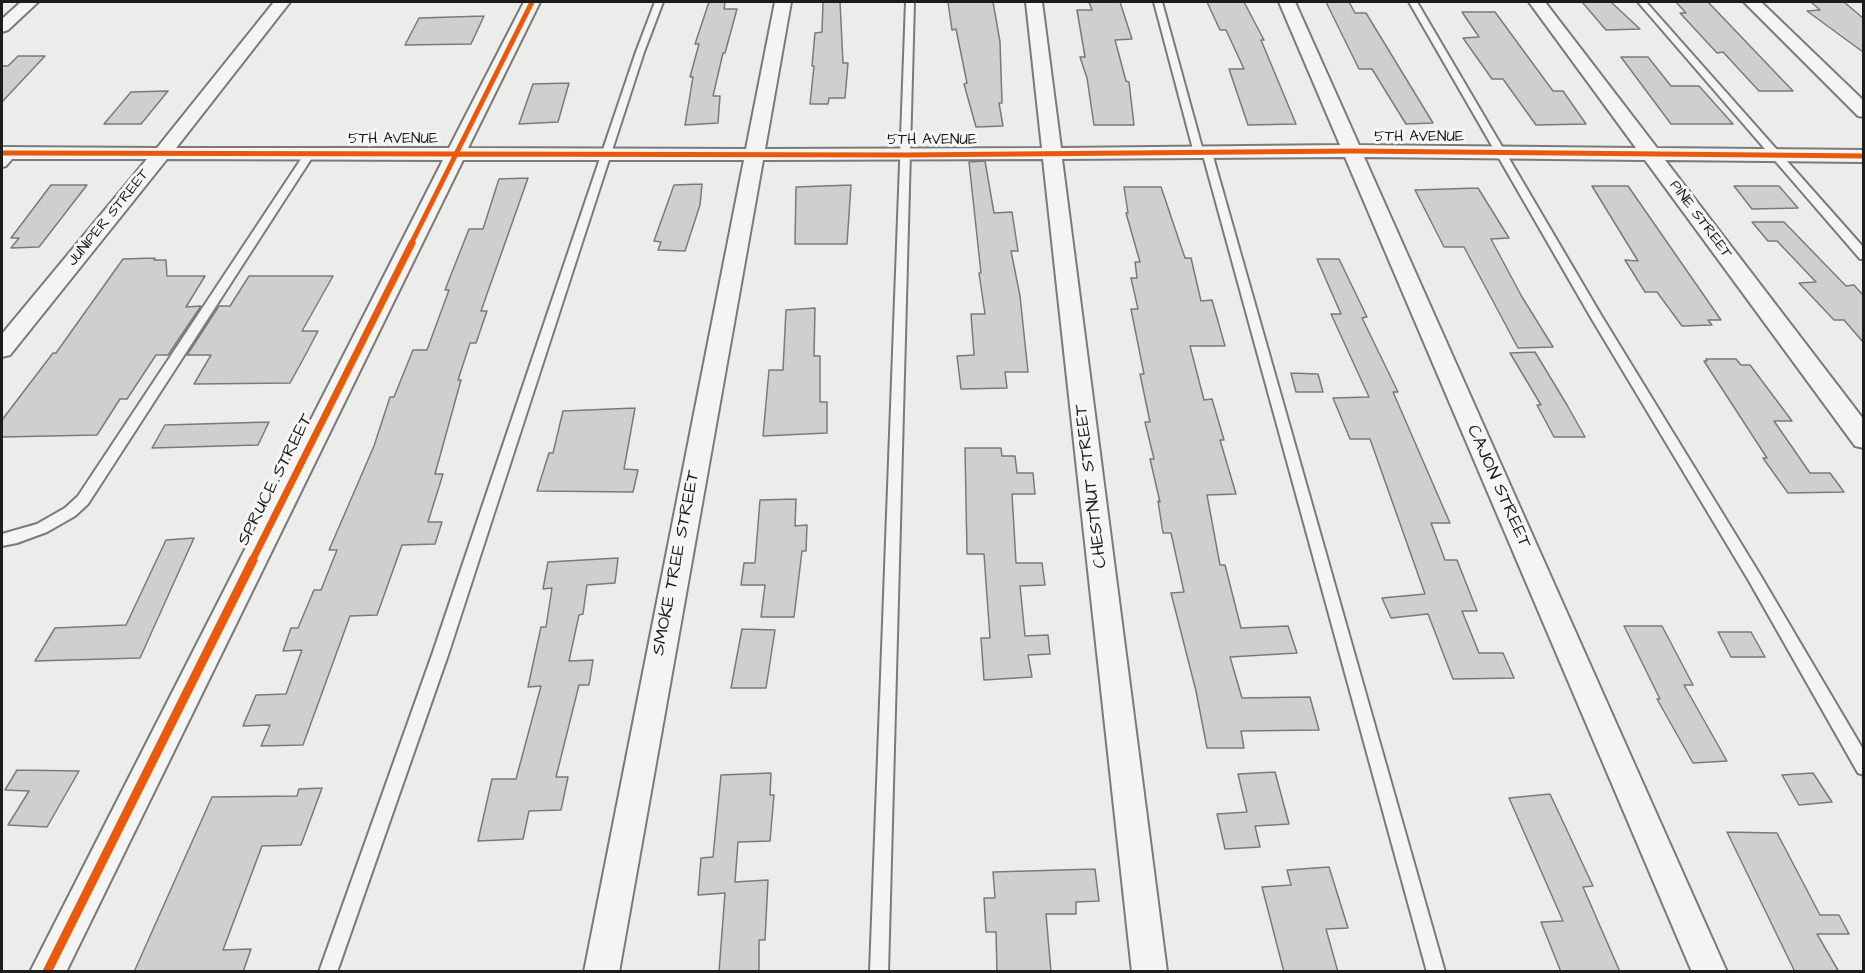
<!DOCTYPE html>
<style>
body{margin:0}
#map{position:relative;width:1865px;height:973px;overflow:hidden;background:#ececea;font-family:"Architects Daughter",sans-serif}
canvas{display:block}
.frame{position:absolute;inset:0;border:3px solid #1c1c1c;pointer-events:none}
</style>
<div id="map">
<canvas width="1865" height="973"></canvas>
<div class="frame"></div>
</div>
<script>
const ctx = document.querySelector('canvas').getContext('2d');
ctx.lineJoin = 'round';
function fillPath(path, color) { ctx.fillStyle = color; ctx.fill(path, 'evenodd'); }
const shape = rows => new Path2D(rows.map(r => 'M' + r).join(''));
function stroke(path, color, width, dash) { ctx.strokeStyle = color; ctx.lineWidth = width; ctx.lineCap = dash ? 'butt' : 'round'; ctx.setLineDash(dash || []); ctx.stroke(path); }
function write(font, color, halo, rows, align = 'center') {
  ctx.font = font + ' "Architects Daughter",sans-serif'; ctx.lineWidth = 6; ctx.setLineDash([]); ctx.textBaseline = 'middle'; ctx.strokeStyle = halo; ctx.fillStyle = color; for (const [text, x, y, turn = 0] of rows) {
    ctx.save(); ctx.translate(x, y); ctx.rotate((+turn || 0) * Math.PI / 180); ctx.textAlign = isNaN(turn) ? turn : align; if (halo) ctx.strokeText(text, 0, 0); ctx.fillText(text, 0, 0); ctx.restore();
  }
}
const building = shape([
 [709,2,725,2,724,9,737,9,725,53,723,53,713,96,720,96,718,123,685,125,693,77,690,77,699,44,695,44,709,2],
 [823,2,840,2,843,63,848,63,845,98,829,98,828,104,810,104,814,66,812,66,815,33,822,32,823,2],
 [948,2,993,2,1000,42,1002,103,999,103,1003,126,976,127,964,84,967,83,956,29,952,30,948,2],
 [1089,2,1120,2,1132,39,1115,40,1126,81,1129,82,1134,125,1094,125,1087,78,1080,57,1085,57,1077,10,1092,10,1089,2],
 [1207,2,1244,2,1264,40,1261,40,1296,124,1248,125,1229,69,1244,69,1226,30,1220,30,1207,2],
 [1326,2,1349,2,1355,13,1366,13,1433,123,1406,124,1372,69,1359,69,1326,2],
 [1582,2,1611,2,1640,29,1606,30,1582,2],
 [1676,2,1708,2,1793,91,1759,91,1723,52,1717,53,1680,13,1686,13,1676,2],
 [1811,2,1844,2,1863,18,1863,52,1807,11,1820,10,1811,2],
 [1462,12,1495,12,1553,91,1563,91,1586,124,1536,125,1503,79,1492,79,1463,38,1479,37,1462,12],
 [484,16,471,44,405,45,419,18,484,16],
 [18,56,45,56,2,102,2,66,8,66,18,56],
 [1621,57,1648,57,1671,86,1699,86,1733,124,1671,124,1621,57],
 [569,83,558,122,519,124,533,84,569,83],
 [168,91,141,124,104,124,131,92,168,91],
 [985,161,994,213,1012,212,1018,251,1011,251,1020,296,1028,372,1005,372,1007,388,961,389,957,356,974,355,971,314,985,314,979,273,981,273,969,162,985,161],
 [528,178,481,311,487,311,476,343,470,343,458,380,461,380,435,474,443,474,428,522,442,522,435,544,402,545,377,615,350,616,303,745,261,746,270,725,243,726,256,695,286,694,302,650,283,651,291,628,298,628,314,590,321,590,337,550,329,550,374,446,390,397,394,397,413,350,427,350,449,290,445,290,469,229,483,229,499,179,528,178],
 [702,184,700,205,685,251,658,250,661,242,654,241,674,185,702,184],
 [51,185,87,185,39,247,11,248,19,238,11,238,51,185],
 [851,185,847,244,795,244,796,187,851,185],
 [1592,186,1628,186,1721,320,1708,320,1712,325,1682,326,1657,292,1645,292,1625,260,1638,261,1592,186],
 [1734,186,1779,186,1798,208,1752,209,1734,186],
 [1124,187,1161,187,1185,258,1191,258,1201,301,1212,300,1225,346,1190,346,1204,400,1212,399,1224,440,1220,440,1236,494,1207,495,1220,565,1225,565,1241,628,1288,626,1297,653,1230,657,1242,698,1310,697,1319,730,1241,731,1244,748,1207,748,1196,691,1171,593,1184,592,1171,533,1163,533,1158,501,1160,502,1150,459,1154,459,1145,422,1150,422,1140,374,1144,374,1131,309,1138,309,1131,278,1137,278,1135,262,1140,262,1126,213,1128,213,1124,187],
 [1478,188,1509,238,1491,239,1522,297,1553,347,1518,348,1464,247,1444,247,1415,190,1478,188],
 [1752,222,1784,222,1846,286,1854,285,1863,295,1863,342,1844,320,1834,320,1799,283,1816,282,1777,241,1768,241,1752,222],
 [155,258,154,260,166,260,167,276,205,276,186,307,201,306,168,355,156,355,127,399,120,399,97,435,2,437,2,420,53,353,56,353,123,259,155,258],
 [1317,259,1339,259,1367,317,1362,318,1398,392,1393,392,1450,523,1431,523,1445,560,1457,560,1477,611,1462,611,1479,653,1503,653,1514,678,1453,679,1428,614,1391,618,1382,598,1425,594,1370,439,1350,439,1333,398,1369,397,1331,314,1341,314,1317,259],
 [249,276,333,276,302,331,318,331,306,354,290,383,194,384,211,355,187,355,219,306,230,306,249,276],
 [815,308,814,356,820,356,820,402,827,402,827,433,763,436,769,370,783,370,786,310,815,308],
 [1535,352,1567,405,1585,437,1554,437,1537,405,1541,405,1510,353,1535,352],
 [1706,359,1736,359,1741,365,1750,365,1792,421,1774,421,1810,473,1830,473,1844,492,1788,493,1763,458,1767,458,1704,361,1707,361,1706,359],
 [1291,373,1318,374,1323,392,1296,392,1291,373],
 [635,408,624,469,638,470,633,492,537,491,549,453,553,453,563,411,635,408],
 [269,422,258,445,152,448,165,425,269,422],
 [965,448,1001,448,1002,456,1015,456,1017,473,1033,473,1035,494,1012,494,1016,563,1042,563,1045,585,1020,586,1025,636,1048,635,1050,654,1028,655,1032,677,984,680,981,638,990,638,984,554,967,554,965,448],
 [796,499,795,526,807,525,806,551,802,551,794,617,761,617,765,585,741,585,744,563,755,563,760,500,796,499],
 [194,538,140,658,35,661,55,628,126,625,166,540,194,538],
 [618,558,615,583,587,585,583,614,579,615,569,661,593,660,589,685,579,685,556,777,568,777,561,810,529,811,523,839,478,841,492,779,516,779,541,686,528,687,541,627,546,627,552,588,543,589,548,562,618,558],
 [1624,626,1662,626,1693,685,1684,685,1727,761,1693,763,1657,699,1660,699,1624,626],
 [742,629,775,630,766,688,731,688,742,629],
 [1718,632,1751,632,1765,657,1731,657,1718,632],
 [17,770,79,771,47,827,8,825,29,791,5,790,17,770],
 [1275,772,1289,824,1255,826,1260,847,1225,849,1217,814,1247,812,1238,774,1275,772],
 [771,773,770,795,774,795,770,841,738,842,735,882,768,880,765,940,759,940,759,972,719,972,725,893,698,895,701,858,713,857,721,775,771,773],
 [1813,773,1832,802,1799,805,1782,775,1813,773],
 [322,788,301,845,262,846,223,950,251,949,243,972,134,972,212,797,297,796,299,789,322,788],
 [1550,794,1593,886,1583,887,1620,972,1561,972,1541,922,1563,921,1509,798,1550,794],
 [1727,832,1777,833,1820,915,1839,915,1849,934,1817,934,1839,972,1795,972,1727,832],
 [1329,867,1348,928,1326,929,1338,972,1284,972,1262,887,1291,885,1287,870,1329,867],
 [1095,869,1099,901,1076,902,1076,914,1046,914,1051,972,997,972,996,932,986,932,984,898,995,898,993,872,1095,869]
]);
fillPath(building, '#cfcfce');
stroke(building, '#7a7a79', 1.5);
const service = shape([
 [655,2,663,2,644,52,448,655,337,972,319,972,432,655,636,52,655,2],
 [906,2,914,2,888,972,870,972,906,2],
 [1154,2,1162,2,1203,151,1207,150,1212,153,1445,972,1427,972,1203,155,1199,156,1194,153,1154,2],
 [1409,2,1417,2,1601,315,1759,573,1864,751,1864,775,1858,773,1749,581,1590,316,1409,2],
 [1638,2,1646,2,1864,248,1864,259,1860,259,1638,2],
 [12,150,17,153,6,166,2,167,2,158,12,150],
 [310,150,315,153,88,504,75,516,47,532,17,543,2,546,2,534,37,524,65,508,78,496,305,153,310,150]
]);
const minor = shape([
 [21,2,38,2,8,30,2,32,2,19,21,2],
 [274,2,290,2,176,148,449,148,524,2,540,2,468,148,746,149,775,2,791,2,765,149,1042,148,1026,2,1042,2,1061,148,1340,145,1279,2,1295,2,1359,145,1636,148,1529,2,1545,2,1657,148,1864,150,1864,162,1665,160,1864,420,1864,448,1855,446,1645,160,1364,157,1727,972,1692,972,1345,157,1062,159,1167,972,1132,972,1043,159,763,160,619,972,584,972,744,160,463,160,66,972,30,972,443,160,167,159,10,355,2,357,2,334,147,159,2,159,2,147,157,148,274,2],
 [1744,2,1761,2,1864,101,1864,117,1858,116,1744,2]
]);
stroke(service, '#7a7a79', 4);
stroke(minor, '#7a7a79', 4);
fillPath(service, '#f4f4f2');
fillPath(minor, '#f4f4f2');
stroke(shape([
 [2,153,905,155,1352,151,1864,156],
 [411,244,532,2]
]), '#e8590c', 5);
stroke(shape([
 [252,561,412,243]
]), '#e8590c', 7);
stroke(shape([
 [47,972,253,560]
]), '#e8590c', 9);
write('15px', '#1c1c1c', '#f6f6f2', [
 ["5TH AVENUE",1419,138],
 ["5TH AVENUE",393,140],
 ["5TH AVENUE",932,141],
 ["JUNIPER STREET",109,218,-51],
 ["PINE STREET",1700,220,53]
]);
write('18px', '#1c1c1c', '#f6f6f2', [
 ["SPRUCE STREET",276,480,-63],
 ["CHESTNUT STREET",1092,486,-97],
 ["CAJON STREET",1498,487,66],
 ["SMOKE TREE STREET",677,563,-79]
]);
</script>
